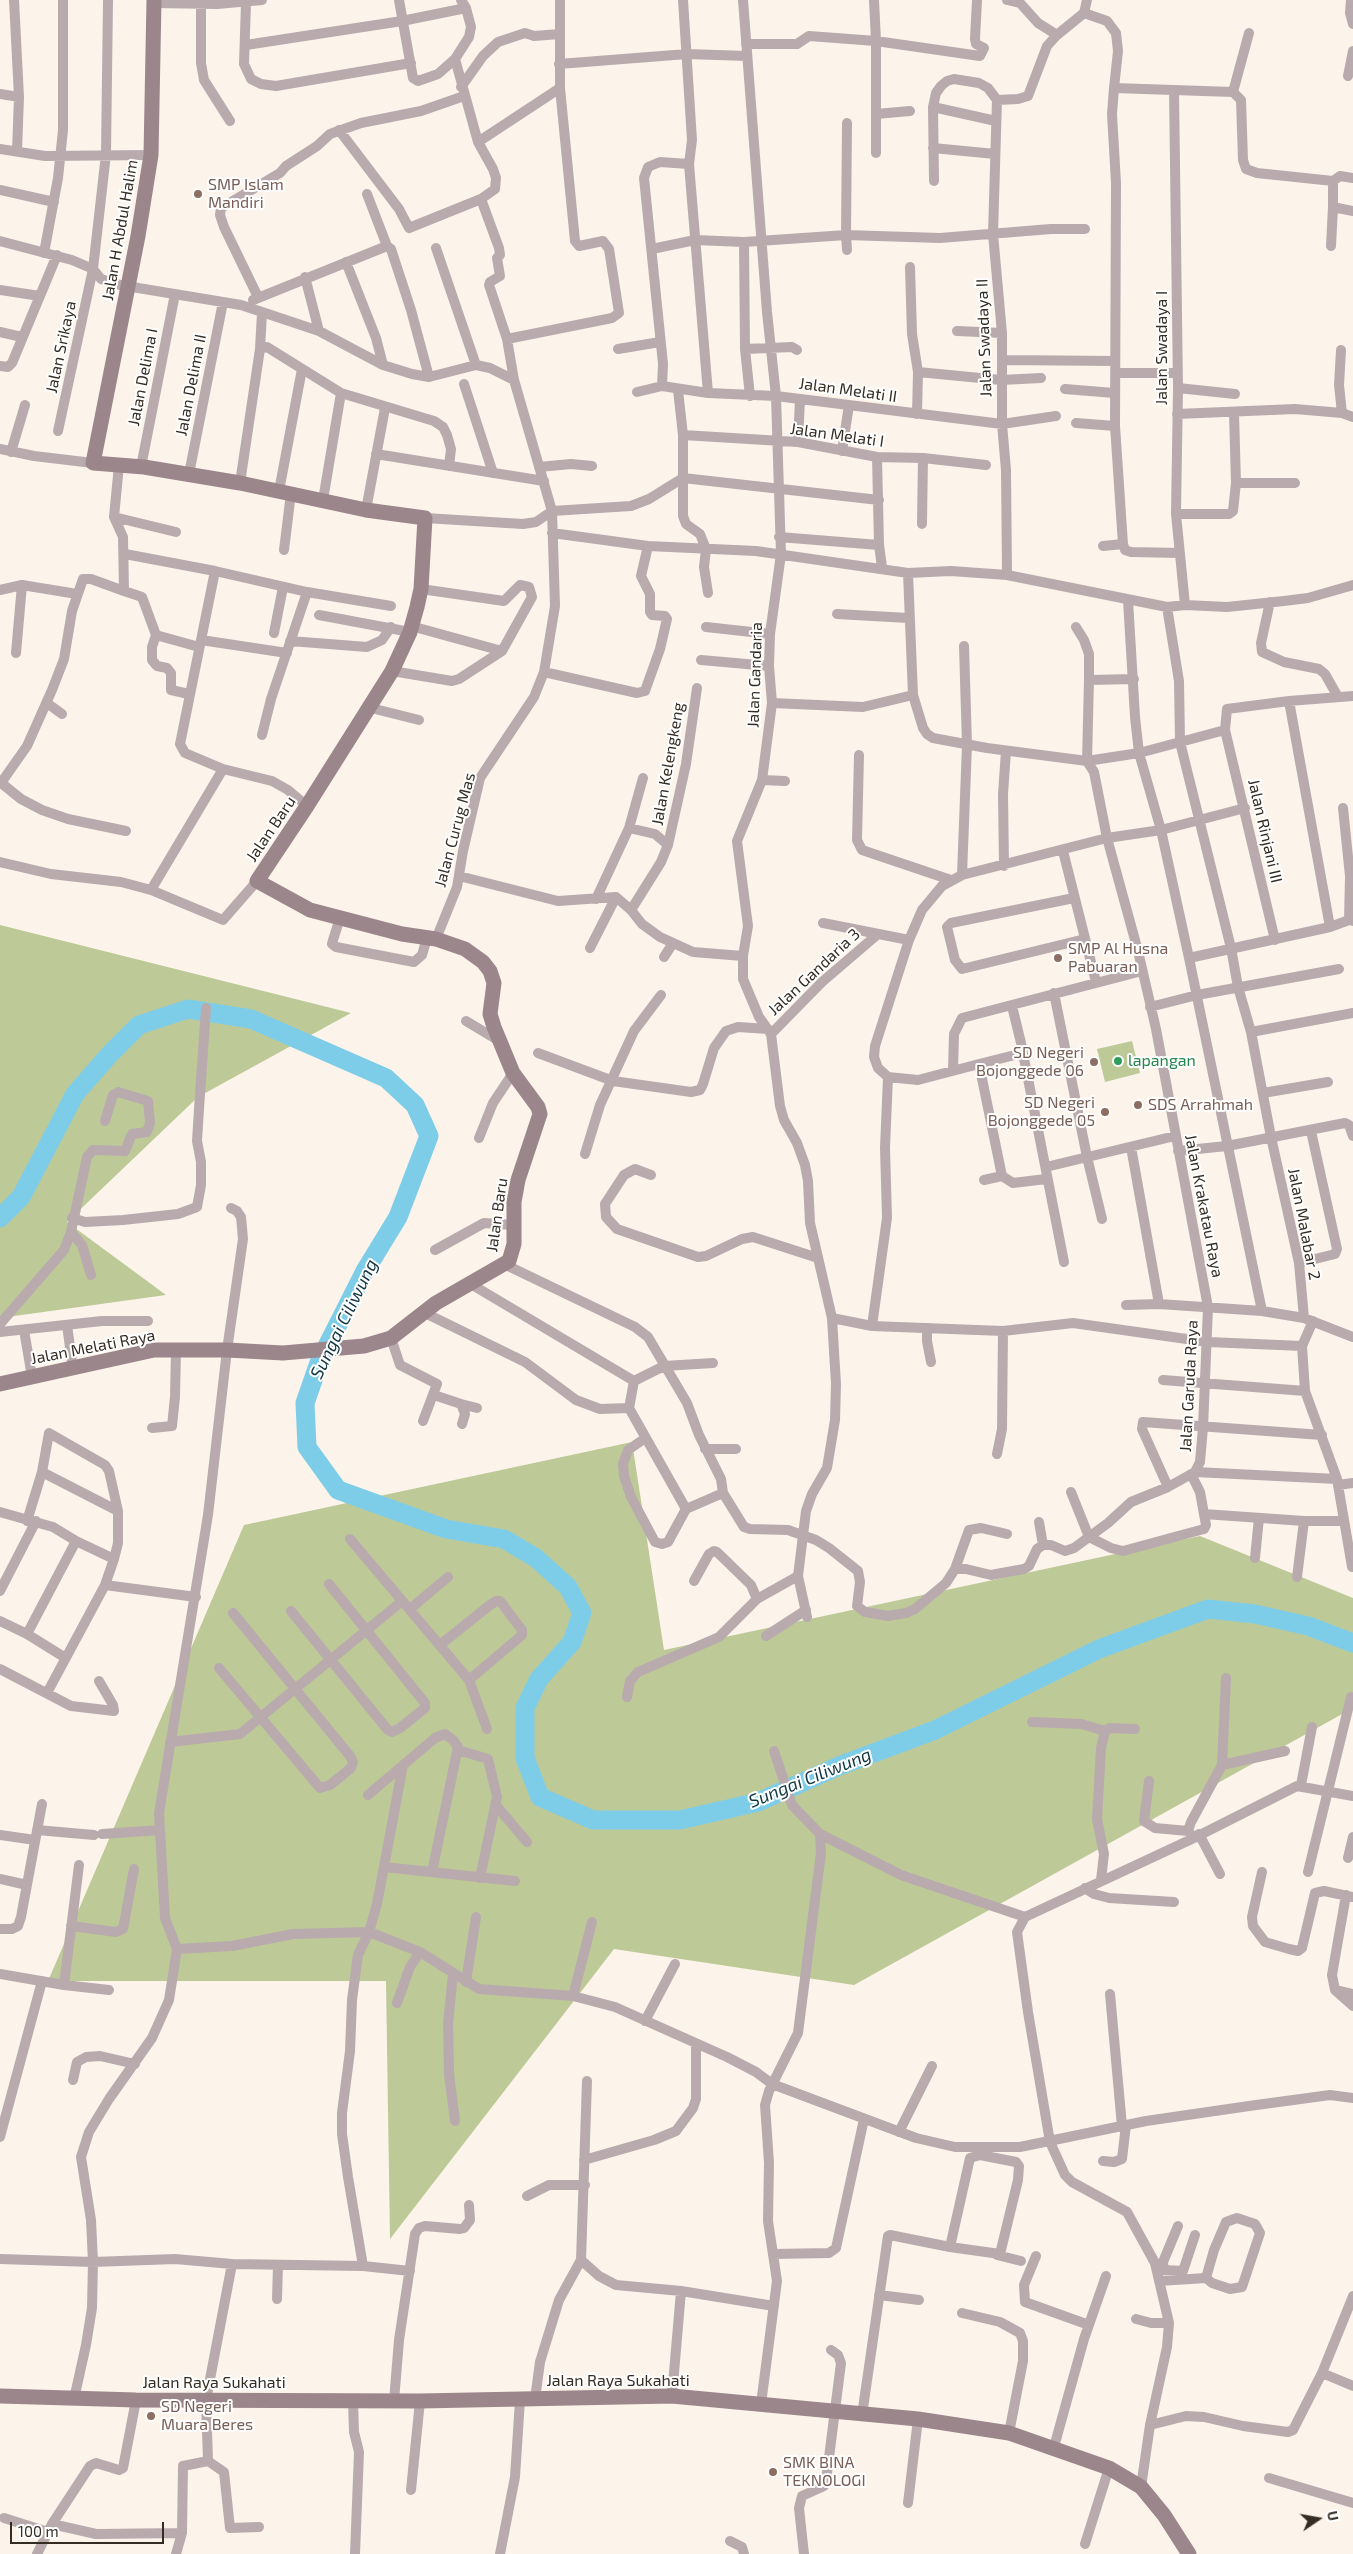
<!DOCTYPE html>
<style>
body{margin:0}
#map{position:relative;width:1353px;height:2554px;overflow:hidden;background:#fcf4ea;font-family:"Exo 2",sans-serif}
canvas{display:block}
.north{position:absolute;left:1293px;top:2494px;width:50px;height:50px;-webkit-text-stroke:4px #fff;paint-order:stroke;rotate:78deg;font-size:14px;font-weight:700;line-height:20px;text-align:center;color:#352d24}
.north::after{content:'';display:block;margin:auto;width:18px;height:22px;background:#352d24;clip-path:polygon(50% 0,100% 100%,50% 72%,0 100%)}
.scale{position:absolute;left:10px;top:2522px;width:154px;height:22px;box-sizing:border-box;border:2px solid #352d24;border-top:0;padding-left:6px;font-size:15px;line-height:18px;white-space:nowrap;color:#352d24;-webkit-text-stroke:4px #fff;paint-order:stroke}
</style>
<div id="map">
<canvas width="1353" height="2554"></canvas>
<div class="north">U</div>
<div class="scale">100 m</div>
</div>
<script>
const ctx = document.querySelector('canvas').getContext('2d');
ctx.lineJoin = 'round';
function fillPath(path, color) { ctx.fillStyle = color; ctx.fill(path, 'evenodd'); }
const shape = rows => new Path2D(rows.map(r => 'M' + r).join(''));
function stroke(path, color, width, dash) { ctx.strokeStyle = color; ctx.lineWidth = width; ctx.lineCap = dash ? 'butt' : 'round'; ctx.setLineDash(dash || []); ctx.stroke(path); }
function write(font, color, halo, rows, align = 'center') {
  ctx.font = font + ' "Exo 2",sans-serif'; ctx.lineWidth = 4; ctx.setLineDash([]); ctx.textBaseline = 'middle'; ctx.strokeStyle = halo; ctx.fillStyle = color; for (const [text, x, y, turn = 0] of rows) {
    ctx.save(); ctx.translate(x, y); ctx.rotate((+turn || 0) * Math.PI / 180); ctx.textAlign = isNaN(turn) ? turn : align; if (halo) ctx.strokeText(text, 0, 0); ctx.fillText(text, 0, 0); ctx.restore();
  }
}
fillPath(shape([
 [0,925,351,1013,198,1097,67,1222,166,1295,0,1318],
 [1132,1041,1140,1073,1105,1082,1097,1049],
 [632,1442,664,1650,1200,1536,1353,1598,1353,1708,854,1985,614,1949,390,2239,386,1981,48,1981,244,1525]
]), '#bec998');
stroke(shape([
 [0,1218,21,1197,75,1094,109,1055,139,1025,188,1009,251,1019,386,1078,415,1105,429,1136,398,1217,365,1271,320,1360,305,1403,307,1447,338,1490,446,1529,504,1539,536,1558,568,1587,582,1613,572,1642,539,1679,525,1708,525,1758,540,1797,593,1820,680,1820,758,1802,839,1766,935,1730,1099,1649,1208,1609,1255,1614,1308,1626,1353,1643]
]), '#7ecde8', 19);
stroke(shape([
 [14,0,19,97,17,151],
 [399,0,413,78,418,81,438,74,455,59,469,37,471,27,466,8,461,0],
 [683,0,692,140,689,164,708,393],
 [743,0,767,312,776,396,781,554,770,634,769,666,772,703,762,780,737,841,748,926,743,956,743,979,759,1017,771,1034,780,1106,784,1120,797,1143,805,1165,808,1181,810,1223,832,1318,836,1384,835,1420,827,1468,812,1494,806,1511,798,1576,807,1617],
 [874,0,876,41,876,153],
 [1007,0,1020,3,1038,23,1057,35],
 [1351,0,1350,13,1353,24],
 [154,3,217,4,262,0],
 [246,3,244,64,251,79,261,84,276,86,411,63],
 [201,5,201,63,204,80,230,121],
 [1084,13,1107,21,1116,33,1118,51,1114,88,1233,92,1241,100,1243,160,1246,169,1257,173,1333,181,1340,176,1353,178],
 [746,44,797,44,809,36,876,41,980,56,984,48,976,44,975,39,977,0],
 [246,45,402,21,466,8],
 [455,59,478,142,560,88],
 [559,64,687,54,747,56],
 [1348,76,1353,51],
 [461,87,483,56,498,42,525,33,534,36,560,34],
 [1114,88,1112,114,1116,183,1115,426,1123,544,1125,550,1131,552,1180,553],
 [1174,90,1178,388,1176,514,1185,605],
 [1233,92,1249,33],
 [0,94,19,97],
 [997,100,993,234,1002,333,1002,424,1006,470,1007,575],
 [997,100,1018,99,1028,96,1047,46,1057,35,1084,13,1087,0],
 [933,107,996,121],
 [876,114,910,111],
 [847,123,846,235,940,238,1051,229,1085,229],
 [339,130,399,209,409,228,481,199,495,189,496,178,493,169,478,142],
 [933,148,995,154],
 [0,149,45,156,151,155],
 [934,181,933,107,936,93,941,86,947,81,954,79,979,83,988,88,997,100],
 [1333,181,1333,207,1353,211],
 [0,190,54,202],
 [367,194,387,246],
 [481,199,499,248,500,255,497,258,500,276,490,282,489,285,507,339],
 [0,241,72,260,93,269,101,279,120,285,241,305,319,331,383,365,412,374,429,377,476,365],
 [744,242,745,349,792,347,797,350],
 [1331,246,1333,207],
 [436,248,476,365,490,368,514,380,552,511,631,506,649,499,683,478,683,435,678,390],
 [652,249,695,240,744,242,846,235,847,250],
 [44,253,58,178,63,130,63,0],
 [346,262,376,338,383,365],
 [910,267,912,334,918,372,917,414],
 [305,277,319,331],
 [0,290,40,296],
 [258,297,224,227,220,215,221,208,280,173,286,166,317,146,330,134,361,123,421,111,464,96],
 [253,300,387,246,391,249,411,310,429,377],
 [957,331,1002,333],
 [0,332,22,337],
 [260,349,267,347,341,393,434,421,443,427,447,435,451,449,449,466],
 [618,349,660,342],
 [745,349,750,396],
 [1341,350,1339,385,1342,413],
 [1002,360,1115,361],
 [0,366,8,367,12,363,57,255],
 [918,372,1001,380,1041,378],
 [1116,373,1177,373],
 [514,380,507,339,612,318,619,313,609,249,603,241,579,246,575,241,560,88,560,0],
 [464,384,493,473],
 [662,386,663,364,644,178,648,167,660,162,689,164],
 [1178,388,1235,394],
 [1065,389,1114,393],
 [637,392,662,386,708,393,776,396,1002,424,1056,416],
 [1177,414,1295,409,1342,413,1353,417],
 [1076,423,1115,426],
 [58,431,93,269,106,154,108,0],
 [683,435,798,442,877,457,923,458,986,465],
 [798,442,800,399],
 [0,449,34,456,93,463],
 [842,451,849,405],
 [11,452,25,405],
 [376,454,544,481],
 [877,457,879,545,882,567],
 [119,465,114,517,123,537,124,591,142,597,156,635,199,647],
 [141,467,175,294],
 [539,467,571,464,592,466],
 [189,474,223,302],
 [240,483,260,349,262,313],
 [1236,483,1295,483],
 [279,491,302,369],
 [323,500,341,393],
 [366,510,385,408],
 [1176,514,1229,514,1233,511,1236,483,1234,413],
 [114,517,176,532],
 [425,518,523,524,536,522,552,511],
 [922,524,923,458],
 [552,533,648,546,756,551,908,573,913,695,923,728,927,734,933,738,987,748,1087,761,1139,753,1225,730],
 [779,537,879,545],
 [1103,546,1123,544],
 [284,550,291,493],
 [125,554,215,571,307,592,391,606],
 [215,571,180,744,185,753,223,769,272,781,288,790,307,806],
 [908,573,951,571,1007,575,1167,607,1185,605,1227,607,1284,601,1308,598,1353,585],
 [0,590,22,585,77,594],
 [708,593,704,567,706,549,700,534,686,524,683,516,683,478,879,500],
 [1128,600,1135,717,1139,753,1161,830,1189,958,1262,1311],
 [1270,602,1261,643,1262,652,1284,662,1319,669,1325,674,1338,697],
 [1167,607,1179,681,1180,742,1231,948,1238,987,1251,1032,1271,1137,1299,1263,1304,1318],
 [837,614,908,618],
 [319,615,410,632],
 [411,626,502,651],
 [706,627,770,634],
 [1076,627,1084,640,1089,654,1089,680],
 [274,633,283,587],
 [156,635,152,647,152,660,157,666,167,668,171,673,171,690,189,694],
 [201,640,287,653],
 [290,641,367,647,382,640,391,627],
 [16,653,22,585],
 [701,660,769,666],
 [392,671,452,681,459,679,502,651,532,597,529,587,520,585,504,601,421,589],
 [544,672,637,693,645,691,660,649,667,619,665,616,652,615,650,612,650,594,641,576,648,546],
 [1289,701,1330,927],
 [47,703,62,714],
 [772,703,863,707,913,695],
 [371,708,419,720],
 [262,735,271,699,307,592],
 [859,755,857,840,862,850,951,880],
 [1087,761,1089,680,1134,679],
 [762,780,785,781],
 [0,782,21,799,42,810,68,819,126,831],
 [1,783,27,746,52,690,64,659,72,611,83,579,91,579,124,591],
 [1343,808,1350,876,1349,920],
 [629,828,643,778],
 [1063,851,1096,982],
 [0,862,51,874,121,882,151,890,223,920,257,881],
 [1004,866,1003,794,1006,751],
 [962,875,967,745,964,646],
 [459,876,558,901,616,897,631,910,642,924,660,937,693,952,743,956],
 [151,890,223,769],
 [1074,898,951,923,947,927,948,931,955,960,962,969,1085,939],
 [596,899,629,828,655,834,668,845,686,764,697,688],
 [631,910,661,862,668,845],
 [340,918,333,940,332,944,336,947,414,962,422,955,427,938],
 [823,923,909,940],
 [436,939,457,887,463,851,480,778,534,697,544,672,555,606,552,511],
 [1275,940,1225,730,1227,709,1289,701,1353,696],
 [590,948,616,897],
 [664,957,673,943],
 [1189,958,1330,927,1349,920,1353,921],
 [1054,993,1087,1157,1102,1219],
 [1012,1006,1021,1043,1064,1262],
 [1150,1007,1197,995,1339,969],
 [466,1021,501,1042],
 [1251,1032,1353,1013],
 [771,1034,822,982,878,934],
 [538,1053,613,1081,691,1092,700,1090,703,1084,714,1048,726,1031,738,1027,768,1029],
 [1023,1053,979,1064,1002,1176,1013,1183,1046,1179],
 [979,1064,918,1080,888,1077,878,1068,874,1057,875,1046,909,940,922,910,942,886,962,875,1107,838,1161,830,1245,808],
 [953,1070,954,1034,962,1018,1142,971],
 [1263,1093,1328,1082],
 [479,1138,493,1103,513,1073],
 [1131,1147,1159,1304],
 [1178,1151,1227,1146,1345,1123,1349,1125,1353,1136],
 [585,1154,600,1105,634,1031,661,995],
 [1046,1167,1175,1136],
 [651,1175,635,1169,624,1175,605,1204,606,1217,617,1229,698,1257,706,1256,742,1239,753,1237,818,1258],
 [984,1180,1002,1176],
 [72,1218,85,1222,123,1220,178,1214,197,1207,201,1185,201,1162,197,1141,199,1109,206,1008],
 [71,1232,82,1245,91,1275],
 [435,1250,484,1223,513,1225],
 [1299,1263,1335,1254,1337,1249,1311,1131],
 [506,1265,635,1327,648,1337,687,1403,699,1435,721,1479,723,1493,744,1527,750,1529,788,1530,816,1540,829,1548,858,1571,860,1582,857,1606,865,1612,888,1616,906,1613,915,1609,946,1583,955,1569,966,1569,991,1575,1024,1569,1029,1566,1037,1549,1043,1545,1051,1545,1065,1551,1074,1548,1108,1523,1131,1502,1168,1487,1195,1472,1200,1462,1203,1428,1208,1307,1156,1029,1138,951,1107,838,1094,772,1087,761],
 [469,1283,634,1381,664,1366,713,1363],
 [1126,1305,1159,1304,1262,1311,1304,1318,1353,1337],
 [423,1312,525,1362,576,1400,600,1409,629,1408],
 [832,1318,872,1326,1003,1331,1073,1323,1208,1342,1302,1346],
 [1313,1321,1302,1346,1305,1391,1337,1479,1352,1567],
 [0,1324,64,1250,71,1232,87,1157,93,1150,125,1151,132,1134,147,1132,150,1123,148,1101,118,1092,113,1095,105,1121],
 [67,1325,73,1369],
 [872,1326,887,1218,885,1148,888,1077],
 [927,1328,927,1341,931,1362],
 [24,1330,32,1377],
 [0,1332,102,1321,148,1321],
 [391,1338,400,1365,437,1384,423,1421],
 [1163,1380,1305,1391],
 [634,1381,629,1408,686,1509,723,1493],
 [434,1395,461,1404,465,1414,462,1424],
 [461,1404,477,1408],
 [152,1428,172,1426,175,1397,176,1349],
 [644,1439,628,1450,623,1464,624,1476,631,1497,655,1542,662,1544,668,1542,686,1509],
 [705,1449,736,1449],
 [997,1454,1002,1429,1003,1331],
 [42,1472,118,1511],
 [1195,1472,1337,1479],
 [1191,1474,1200,1492,1204,1514],
 [1338,1485,1353,1483],
 [1168,1487,1142,1429,1143,1422,1322,1435],
 [1071,1492,1089,1537,1111,1548,1123,1551,1204,1529,1206,1525,1204,1514,1304,1521,1344,1521],
 [0,1512,53,1527,76,1541,114,1559],
 [27,1521,42,1472,49,1433,105,1465,109,1471,118,1511,118,1543,114,1559,105,1585,47,1693],
 [1039,1522,1043,1545],
 [350,1539,469,1680,487,1729],
 [1255,1558,1259,1518],
 [955,1569,969,1530,981,1528,1007,1534],
 [1297,1577,1304,1521],
 [694,1581,709,1554,714,1551,717,1552,751,1585,757,1599],
 [105,1585,196,1597],
 [0,1591,36,1521],
 [410,1609,448,1577],
 [291,1611,387,1729,392,1732,400,1728,425,1708,425,1703,329,1584],
 [0,1621,27,1634,64,1657],
 [27,1634,76,1541],
 [766,1636,806,1610],
 [440,1645,490,1605,496,1601,500,1601,522,1630,522,1635,469,1680],
 [219,1668,320,1788,330,1785,351,1768,353,1762,350,1756,233,1613],
 [0,1669,71,1706,114,1711,113,1705,99,1681],
 [627,1697,630,1681,638,1672,719,1637,757,1599,798,1576],
 [1032,1722,1081,1724,1105,1731],
 [170,1742,240,1734,401,1602],
 [458,1750,488,1759,497,1797,480,1878],
 [1222,1765,1285,1751],
 [1149,1781,1144,1821,1155,1828,1188,1831],
 [1301,1785,1312,1727],
 [368,1795,435,1738,445,1734,453,1740,458,1747,432,1872],
 [495,1804,527,1842],
 [37,1830,94,1835],
 [102,1834,160,1830],
 [820,1834,901,1875,1025,1917],
 [1199,1834,1220,1874],
 [0,1835,35,1840],
 [1194,1838,1188,1831,1191,1822,1222,1765,1226,1678],
 [1348,1858,1353,1837],
 [384,1867,515,1881],
 [1262,1872,1252,1917,1253,1926,1265,1942,1289,1949,1298,1951,1302,1948,1315,1893,1324,1891,1353,1897],
 [1308,1872,1351,1697],
 [0,1879,27,1885],
 [1101,1880,1104,1854,1097,1819,1101,1748,1105,1731,1110,1728,1135,1729],
 [1085,1888,1094,1894,1109,1898,1174,1902],
 [1346,1895,1332,1975,1335,1990,1353,2006],
 [71,1926,116,1932,123,1929,134,1869],
 [0,1929,12,1929,18,1926,21,1917,42,1804],
 [177,1949,232,1946,293,1934,369,1932,420,1952,479,1989,573,1996,615,2007,727,2057,756,2072,772,2084,916,2138,955,2147,1020,2147,1146,2121,1249,2106,1330,2095,1353,2098],
 [0,1974,64,1985,109,1990],
 [453,1974,448,2024,449,2074,455,2121],
 [466,1982,476,1917],
 [64,1985,79,1865],
 [1335,1990,1353,1994],
 [1110,1994,1122,2126],
 [573,1996,592,1922],
 [397,2003,410,1967,420,1952],
 [645,2021,675,1964],
 [73,2080,77,2062,86,2057,100,2056,135,2064],
 [899,2132,932,2066],
 [0,2137,42,1981],
 [584,2160,654,2140,676,2131,693,2108,696,2099,696,2044],
 [1103,2161,1114,2162,1122,2159,1126,2125],
 [527,2196,549,2185,585,2185],
 [1178,2226,1163,2262,1164,2270,1183,2271,1195,2235],
 [773,2254,829,2253,836,2248,864,2119],
 [997,2255,1021,2261],
 [1036,2256,1024,2285,1025,2302,1089,2325],
 [0,2259,93,2262,175,2259,232,2264,363,2266,410,2271],
 [581,2260,599,2276,616,2285,681,2291,774,2306],
 [232,2264,206,2400,208,2461,224,2472,230,2528,259,2527],
 [363,2266,348,2177,342,2134,342,2113,350,2051,352,2000,358,1955,369,1932,377,1904,403,1765],
 [1159,2281,1206,2278,1214,2250,1226,2222,1237,2218,1255,2224,1260,2233,1242,2287,1230,2289,1212,2283,1206,2278],
 [879,2295,919,2300],
 [277,2299,278,2265],
 [962,2313,1000,2322,1020,2333,1023,2341,1023,2361,1009,2433],
 [1136,2319,1151,2323,1169,2323],
 [1322,2373,1353,2386],
 [672,2396,681,2291],
 [74,2399,86,2345,92,2308,93,2262,91,2220,81,2157,89,2132,109,2099,152,2038,169,2000,177,1949,165,1918,159,1813,208,1515,227,1350,243,1239,241,1217,237,1211,231,1208],
 [535,2399,540,2362,559,2300,581,2260,587,2081],
 [353,2400,354,2432,359,2452,355,2554],
 [394,2401,399,2340,415,2234,419,2228,425,2226,460,2229,464,2228,470,2220,469,2205],
 [761,2404,777,2281,768,2221,769,2163,765,2105,769,2091,798,2033,821,1853,820,1834,792,1805,774,1751],
 [862,2415,888,2236,890,2235,950,2247,1000,2254,1018,2180,1019,2166,1016,2162,980,2155,970,2158,950,2247],
 [1150,2425,1186,2416,1204,2417,1243,2426,1288,2432,1293,2430,1322,2373,1353,2296],
 [1054,2447,1084,2339,1106,2276],
 [1269,2478,1353,2503],
 [1141,2487,1150,2425,1167,2347,1169,2323,1155,2263,1127,2212,1072,2182,1065,2175,1050,2142,1028,2012,1017,1932,1025,1917,1194,1838,1297,1786,1353,1796],
 [411,2490,420,2401],
 [908,2503,918,2419],
 [4,2518,48,2532],
 [52,2524,96,2534,182,2533],
 [730,2541,742,2547,744,2554],
 [1085,2544,1109,2468],
 [37,2554,52,2524,90,2466,96,2463,119,2470,123,2468,136,2400],
 [176,2554,182,2533,183,2466,208,2461],
 [500,2554,515,2477,520,2400],
 [804,2554,799,2508,802,2496,824,2486,826,2481,841,2363,838,2355,831,2350]
]), '#b9aaae', 10);
stroke(shape([
 [0,1384,154,1350,227,1350,283,1353,364,1346,391,1338,436,1303,509,1261,514,1244,514,1202,518,1180,540,1114,538,1107,513,1073,494,1027,490,1014,494,983,490,971,483,962,465,949,436,939,402,934,310,910,257,881,307,806,392,671,410,632,417,607,421,589,425,518,366,510,240,483,144,467,93,463,138,236,151,155,154,0],
 [0,2396,136,2400,420,2401,672,2396,918,2419,1009,2433,1109,2468,1141,2487,1164,2515,1189,2554]
]), '#9b868c', 15);
for (const [x, y, r, color] of [
 [198,194,5,"#8d6e63"],
 [1058,958,5,"#8d6e63"],
 [1118,1061,5,"#2e9e5b"],
 [1094,1062,5,"#8d6e63"],
 [1138,1105,5,"#8d6e63"],
 [1105,1112,5,"#8d6e63"],
 [151,2416,5,"#8d6e63"],
 [773,2472,5,"#8d6e63"]
]) { const dot = new Path2D(); dot.arc(x, y, r, 0, 2 * Math.PI); ctx.fillStyle = color; ctx.fill(dot); stroke(dot, '#fff', 2); }
write('16px', '#785e54', '#fff', [
 ["SMP Islam",208,185],
 ["Mandiri",208,203],
 ["SMP Al Husna",1068,949],
 ["Pabuaran",1068,967],
 ["SD Negeri",1084,1053,"right"],
 ["Bojonggede 06",1084,1071,"right"],
 ["SD Negeri",1095,1103,"right"],
 ["Bojonggede 05",1095,1121,"right"],
 ["SDS Arrahmah",1148,1105],
 ["SD Negeri",161,2407],
 ["Muara Beres",161,2425],
 ["SMK BINA",783,2463],
 ["TEKNOLOGI",783,2481]
], 'left');
write('16px', '#352d24', '#fff', [
 ["Jalan H Abdul Halim",120,230,-80],
 ["Jalan Swadaya II",984,338,-92],
 ["Jalan Srikaya",61,347,-78],
 ["Jalan Swadaya I",1162,348,-90],
 ["Jalan Delima I",143,377,-79],
 ["Jalan Delima II",191,385,-79],
 ["Jalan Melati II",848,390,8],
 ["Jalan Melati I",837,435,8],
 ["Jalan Gandaria",755,675,-88],
 ["Jalan Kelengkeng",668,764,-80],
 ["Jalan Baru",271,829,-56],
 ["Jalan Curug Mas",455,830,-75],
 ["Jalan Rinjani III",1265,831,77],
 ["Jalan Gandaria 3",814,972,-43],
 ["Jalan Krakatau Raya",1204,1206,79],
 ["Jalan Baru",497,1215,-82],
 ["Jalan Malabar 2",1304,1224,79],
 ["Jalan Melati Raya",93,1347,-11],
 ["Jalan Garuda Raya",1189,1386,-87],
 ["Jalan Raya Sukahati",618,2381],
 ["Jalan Raya Sukahati",214,2383]
]);
write('16px', '#27864d', '#fff', [
 ["lapangan",1128,1061]
], 'left');
write('italic 18px', '#113642', '#fff', [
 ["Sungai Ciliwung",344,1319,-64],
 ["Sungai Ciliwung",810,1778,-22]
]);
</script>
